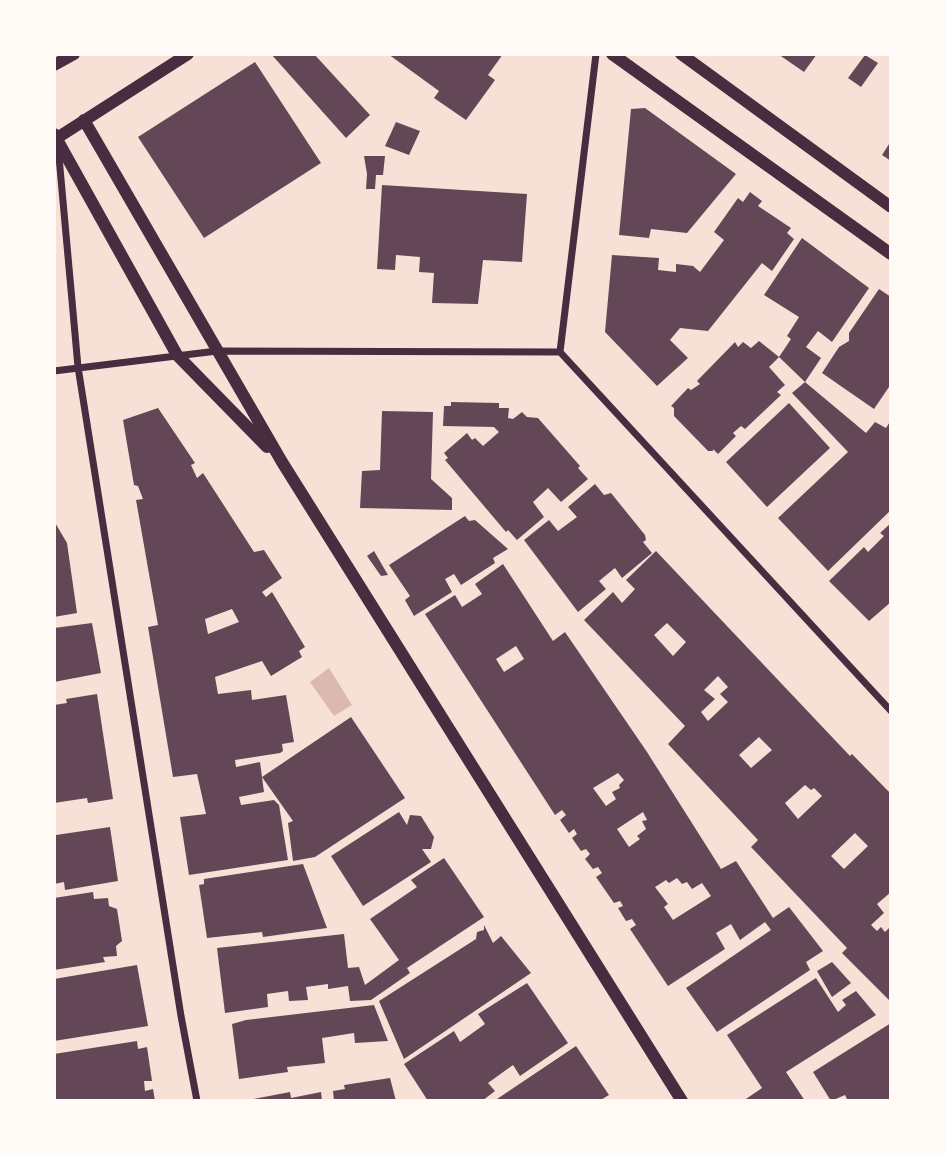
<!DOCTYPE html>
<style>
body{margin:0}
#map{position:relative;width:945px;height:1155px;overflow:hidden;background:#f7e1d7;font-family:Roboto,sans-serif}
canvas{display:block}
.frame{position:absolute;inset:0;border:56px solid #fffaf5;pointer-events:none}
</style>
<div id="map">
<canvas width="945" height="1155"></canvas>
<div class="frame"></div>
</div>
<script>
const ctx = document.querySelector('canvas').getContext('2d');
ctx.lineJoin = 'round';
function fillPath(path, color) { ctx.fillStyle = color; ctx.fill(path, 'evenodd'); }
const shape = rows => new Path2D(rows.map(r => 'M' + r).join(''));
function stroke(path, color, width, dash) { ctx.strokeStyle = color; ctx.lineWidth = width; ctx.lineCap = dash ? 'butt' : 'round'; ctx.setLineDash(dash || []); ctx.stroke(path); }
fillPath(shape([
 [329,668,352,705,334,716,310,682]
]), '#dcb8b0');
fillPath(shape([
 [271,54,314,54,370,115,346,138],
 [388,54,503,54,488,75,495,80,466,120,434,98,439,91],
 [778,54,817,54,804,72],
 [865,55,878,63,861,87,848,78],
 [255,62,321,163,204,238,138,137],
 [645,108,736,174,687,233,651,229,649,238,619,235,631,109],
 [396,122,420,131,409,155,385,146],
 [891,141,891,161,882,155],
 [364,156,385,156,383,175,376,175,375,189,366,189,367,174],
 [382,185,527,194,522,262,483,260,478,304,432,303,434,273,419,272,420,257,396,255,395,270,377,269],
 [750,192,762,201,758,206,791,228,787,233,794,239,772,271,762,263,708,331,680,328,670,340,688,358,657,386,605,332,612,255,659,258,658,270,676,272,676,264,693,266,700,272,724,240,714,232,738,198,743,202],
 [802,238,869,288,832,342,818,331,806,347,821,358,805,382,779,357,769,367,785,385,777,392,781,395,745,429,741,426,733,433,736,436,718,454,713,449,713,451,708,451,674,416,674,408,671,406,688,388,691,390,700,384,697,381,735,342,738,347,743,342,751,348,759,341,779,357,791,339,787,336,799,317,764,295],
 [879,289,891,297,891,384,874,409,822,373,839,347,849,341,849,333],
 [805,382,866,433,875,422,886,428,891,420,891,510,828,571,778,518,848,452,792,393],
 [451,402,499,403,499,408,509,408,508,418,513,419,522,412,527,417,538,418,580,466,578,468,588,479,561,502,548,488,533,502,544,517,517,540,508,530,506,532,445,460,448,458,444,453,467,433,472,440,475,438,483,446,499,432,494,427,443,426,444,406,451,406],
 [789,403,830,448,767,507,726,462],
 [158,408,195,463,191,465,197,478,203,473,254,552,264,550,282,578,262,592,266,597,272,592,305,647,299,651,302,657,271,676,262,661,215,677,218,694,251,690,252,700,286,695,294,742,282,744,283,751,280,753,235,760,236,767,260,762,264,792,239,797,241,805,274,800,279,805,288,860,189,875,180,817,206,814,197,774,173,777,148,627,158,625,136,500,143,499,138,486,134,485,123,420],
 [232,609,239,622,208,634,205,619],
 [382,411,433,412,431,479,452,498,452,510,360,508,362,471,380,470],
 [595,484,604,495,611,493,645,535,646,540,643,542,652,553,622,578,615,568,599,581,606,589,578,612,524,540,549,520,558,531,577,517,568,507],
 [465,516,469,521,475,520,508,549,493,558,495,563,461,585,454,574,445,579,452,592,414,616,405,600,410,596,389,565],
 [54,521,67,543,77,613,54,617],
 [891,523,891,602,869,621,829,581,864,547,868,552,884,536,880,533],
 [374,551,388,575,381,576,367,556],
 [656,551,850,756,852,754,891,794,891,892,877,904,884,913,871,925,877,931,881,927,885,932,891,926,891,1002,842,953,847,948,751,847,758,840,668,744,685,726,584,620,613,592,622,603,635,589,626,580],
 [667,623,686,642,673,656,654,635],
 [718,676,728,687,720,694,728,702,708,721,701,712,715,699,704,690],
 [759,737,772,750,751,768,739,755],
 [805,785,811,790,814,788,822,796,798,819,785,803],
 [855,833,868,846,844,869,831,856],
 [503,564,553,641,565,632,647,752,721,869,736,861,773,918,789,907,823,951,806,962,810,970,717,1032,686,988,771,930,765,922,740,940,731,924,716,933,725,949,668,986,630,929,636,925,632,919,626,921,618,908,623,906,620,901,614,903,596,877,602,873,598,867,593,869,585,859,590,854,586,849,581,851,572,838,577,834,574,829,569,833,560,820,566,815,562,810,555,815,425,614,455,595,462,607,482,594,475,584],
 [516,646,524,659,504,672,496,659],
 [618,773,624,780,619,785,620,788,612,792,616,799,606,806,593,788],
 [643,812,647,820,642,821,646,829,637,836,640,839,629,847,617,829],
 [677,878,682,884,687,882,692,889,702,883,711,896,673,920,664,907,668,904,655,887,666,880,669,883],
 [92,623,101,673,54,682,54,628],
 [97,694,113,799,88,803,87,798,54,803,54,705,67,703,66,699],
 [351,717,405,798,315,857,293,861,288,823,293,821,262,777],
 [399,812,407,825,410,815,421,816,434,837,431,849,422,849,431,862,363,906,331,856],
 [110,827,118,881,65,890,64,882,54,884,56,835],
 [444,858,484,917,407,968,410,973,371,1000,350,1001,348,986,328,989,328,984,306,987,308,1000,289,1001,288,991,267,994,268,1007,225,1013,217,948,344,934,348,968,359,967,365,985,399,960,370,919,417,887,411,880],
 [303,864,327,928,263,937,262,932,207,938,199,885,204,884,204,879],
 [93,892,94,899,108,898,109,906,117,909,122,941,116,946,117,956,103,957,105,962,54,970,54,898],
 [484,925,493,943,501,936,531,973,404,1059,379,1001,476,939,477,932,484,930],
 [832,962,851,983,832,997,817,971],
 [137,965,148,1026,54,1041,54,979],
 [816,978,838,1012,846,1005,842,1000,856,991,876,1015,786,1072,805,1101,743,1101,762,1088,727,1035],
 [527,983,568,1043,520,1076,513,1065,488,1083,495,1091,482,1101,428,1101,404,1064,454,1031,460,1042,485,1024,478,1014],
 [374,1005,388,1041,355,1043,354,1033,322,1038,325,1063,287,1067,288,1072,239,1079,232,1024,246,1020],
 [891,1023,891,1101,848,1101,845,1095,831,1101,813,1072],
 [137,1041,138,1049,147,1047,152,1081,144,1081,145,1091,153,1089,155,1101,54,1101,54,1054],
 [576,1046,609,1095,599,1101,494,1101],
 [390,1078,396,1101,334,1101,333,1091,345,1089,344,1085],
 [290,1092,291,1098,321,1092,322,1101,243,1101]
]), '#644757');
stroke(shape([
 [58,146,78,367,181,1016,197,1101],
 [560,352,891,711],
 [560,352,596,54],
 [54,371,217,351,560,352]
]), '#4a2c40', 7);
stroke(shape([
 [612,54,891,254],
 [681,54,891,207],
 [54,65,74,54],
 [84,120,282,462,682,1101],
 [54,134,177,355,267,447],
 [57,138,188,54]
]), '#4a2c40', 12);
</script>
